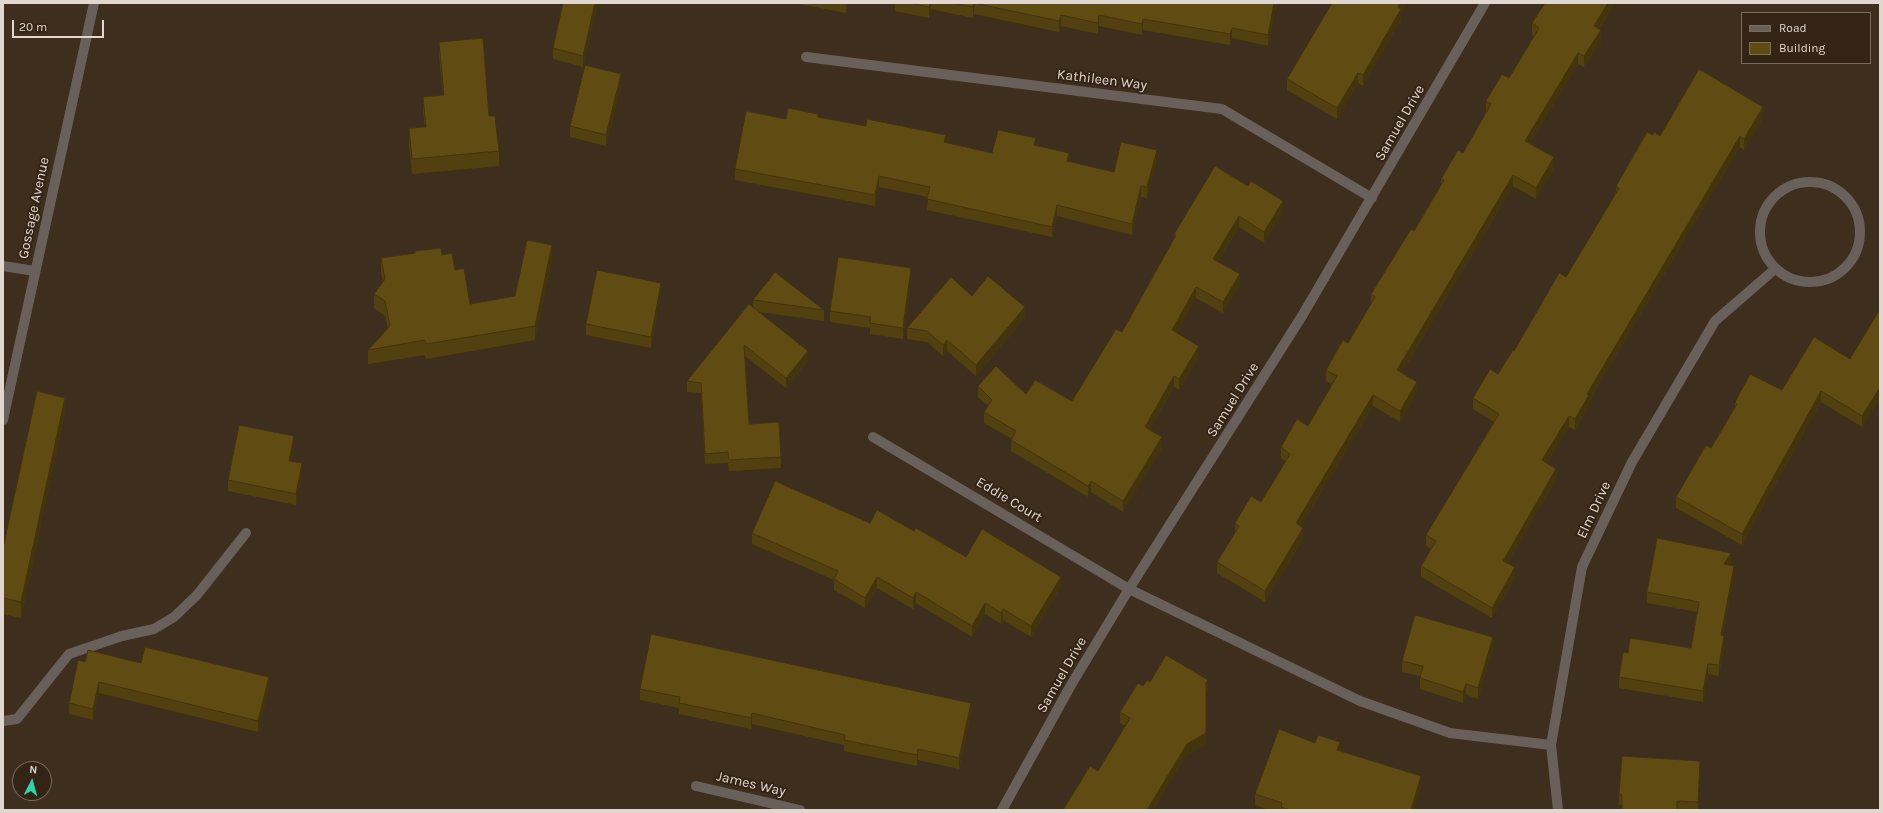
<!DOCTYPE html>
<style>
body{margin:0}
#map{position:relative;width:1883px;height:813px;overflow:hidden;background:#3d2e1e;font-family:Karla,sans-serif}
canvas{display:block}
.frame{position:absolute;inset:0;border:4px solid #e1d7ce;pointer-events:none}
.legend{position:absolute;left:1741px;top:12px;width:130px;height:52px;box-sizing:border-box;background:#332415;border:1px solid #796c5f;margin:0;padding:5px 7px;list-style:none;font-size:12px;color:#e1d7ce}
.legend li{display:flex;align-items:center;gap:8px;height:20px}
.legend b{width:20px;border:1px solid #796c5f}
.north{position:absolute;left:12px;top:761px;width:40px;height:40px;box-sizing:border-box;background:#332415;border:1px solid #796c5f;border-radius:50%;rotate:6deg;font-size:11px;font-weight:700;line-height:16px;text-align:center;color:#e1d7ce}
.north::after{content:'';display:block;margin:auto;width:14px;height:18px;background:#30d4aa;clip-path:polygon(50% 0,100% 100%,50% 72%,0 100%)}
.scale{position:absolute;left:12px;top:20px;width:92px;height:18px;box-sizing:border-box;border:2px solid #e1d7ce;border-top:0;padding-left:5px;font-size:12px;line-height:14px;white-space:nowrap;color:#e1d7ce;-webkit-text-stroke:3px #332415;paint-order:stroke}
</style>
<div id="map">
<canvas width="1883" height="813"></canvas>
<div class="frame"></div>
<ul class="legend">
<li><b style="height:5px;background:#6a605b"></b>Road</li>
<li><b style="height:11px;background:#604b13"></b>Building</li>
</ul>
<div class="north">N</div>
<div class="scale">20 m</div>
</div>
<script>
const ctx = document.querySelector('canvas').getContext('2d');
ctx.lineJoin = 'round';
const shape = rows => new Path2D(rows.map(r => 'M' + r).join(''));
function stroke(path, color, width, dash) { ctx.strokeStyle = color; ctx.lineWidth = width; ctx.lineCap = dash ? 'butt' : 'round'; ctx.setLineDash(dash || []); ctx.stroke(path); }
function fillPath(path, color) { ctx.fillStyle = color; ctx.fill(path, 'evenodd'); }
function write(font, color, halo, rows, align = 'center') {
  ctx.font = font + ' Karla,sans-serif'; ctx.lineWidth = 4; ctx.setLineDash([]); ctx.textBaseline = 'middle'; ctx.strokeStyle = halo; ctx.fillStyle = color; for (const [text, x, y, turn = 0] of rows) {
    ctx.save(); ctx.translate(x, y); ctx.rotate((+turn || 0) * Math.PI / 180); ctx.textAlign = isNaN(turn) ? turn : align; if (halo) ctx.strokeText(text, 0, 0); ctx.fillText(text, 0, 0); ctx.restore();
  }
}
stroke(shape([
 [3,266,35,271],
 [3,721,17,719,69,654,122,636,154,629,174,617,197,595,246,533]
]), '#6a605b', 10);
stroke(shape([
 [806,57,1222,109,1372,198],
 '1760 232a50 50 0 1 1 100 0a50 50 0 1 1-100 0Z',
 [873,437,1129,589,1360,701,1450,733,1551,745],
 [696,786,800,810],
 [1002,810,1071,685,1129,589,1302,316,1485,3],
 [1558,810,1551,745,1582,567,1632,462,1715,321,1775,269]
]), '#6a605b', 10);
stroke(shape([
 [3,420,94,3]
]), '#6a605b', 10);
fillPath(shape([
 [563,3,598,3,583,67,553,59,553,48],
 [794,3,848,3,846,13],
 [895,3,1277,3,1268,46,1232,38,1230,45,1143,30,1142,35,1099,26,1098,34,1061,26,1059,32,974,14,973,18,931,9,929,18,895,11],
 [1332,3,1407,3,1401,13,1401,20,1363,86,1358,83,1337,119,1287,90,1287,79],
 [1615,3,1599,29,1601,41,1584,67,1578,64,1530,143,1554,168,1536,199,1513,186,1402,373,1417,393,1400,422,1373,406,1301,526,1303,539,1265,602,1217,573,1217,562,1235,533,1235,523,1261,502,1286,462,1281,458,1281,447,1308,426,1332,384,1326,381,1326,370,1348,343,1371,304,1371,294,1414,231,1441,185,1441,179,1463,153,1486,112,1486,101,1509,78,1534,36,1532,34,1532,23,1558,4],
 [439,42,489,116,499,151,499,166,412,174,409,144,409,128,425,127,423,112,423,97,443,95,439,57],
 [621,85,606,146,570,137,570,126],
 [818,117,946,143,992,153,1036,145,1069,161,1114,172,1157,161,1147,198,1141,197,1132,235,1057,216,1052,237,927,210,928,197,879,187,875,206,735,180,735,169,786,119],
 [1763,118,1744,150,1740,147,1589,401,1589,406,1575,430,1569,427,1547,463,1556,480,1508,563,1515,578,1492,618,1421,577,1421,566,1431,549,1426,546,1426,535,1494,422,1473,409,1473,398,1498,374,1566,277,1616,193,1616,186,1653,135,1660,136],
 [1215,166,1283,212,1264,243,1239,227,1218,262,1240,285,1223,313,1196,298,1176,333,1199,357,1179,390,1174,387,1150,429,1162,448,1123,512,1091,492,1088,497,1011,451,1011,440,1012,439,984,423,984,412,988,406,978,397,978,386,1072,401,1122,332,1174,240,1174,234],
 [442,255,455,270,470,304,515,296,552,260,535,340,426,359,425,355,368,364,368,350,388,328,385,316,374,308,374,294,383,282,381,273,381,258],
 [911,279,903,339,870,334,870,328,830,322,830,311],
 [661,294,651,348,586,335,586,324],
 [972,296,1025,318,976,376,947,351,943,356,927,342,907,339,907,328],
 [753,300,824,310,824,321,759,312,808,361,786,388,745,356,749,424,781,457,781,468,729,471,728,463,705,464,701,393,687,392,687,381,753,307],
 [1880,309,1880,401,1879,400,1862,427,1821,402,1742,545,1676,508,1676,497,1711,448,1735,408,1735,402,1782,390,1850,359],
 [65,413,21,618,3,614,3,548],
 [294,447,291,461,302,474,296,505,228,491,228,480],
 [870,523,914,531,966,557,1061,587,1031,637,1003,620,1001,624,985,614,972,637,916,603,913,609,877,588,865,608,834,590,834,580,752,544,752,533],
 [1731,564,1730,566,1734,577,1723,635,1724,646,1719,676,1708,674,1703,702,1619,688,1619,677,1628,653,1691,648,1697,612,1647,603,1647,592],
 [1493,648,1478,699,1466,695,1463,703,1420,689,1420,676,1402,672,1402,661],
 [85,662,141,663,269,688,258,732,99,693,93,720,69,714,69,703],
 [1150,682,1208,691,1206,693,1206,744,1187,755,1098,771,1126,726,1120,723,1120,712,1143,686],
 [640,689,971,714,959,769,918,760,917,766,844,751,844,745,752,724,751,729,679,714,679,708,640,700],
 [1315,743,1340,750,1421,787,1414,810,1269,810,1255,805,1255,794],
 [1700,772,1698,810,1622,810,1622,805,1619,805,1619,794]
]), '#534010');
fillPath(shape([
 [595,3,598,3,583,67,583,56],
 [846,3,848,3,846,13],
 [930,3,931,3,931,9,929,18,929,7],
 [974,3,974,14,973,18,973,7],
 [1274,3,1277,3,1268,46,1268,35],
 [1400,3,1407,3,1401,13,1401,20,1363,86,1363,75],
 [1608,3,1615,3,1594,36,1594,26],
 [1061,15,1061,26,1059,32,1059,21],
 [1099,15,1099,26,1098,34,1098,23],
 [1143,19,1143,30,1142,35,1142,24],
 [1232,28,1232,38,1230,45,1230,34],
 [1601,30,1601,41,1584,67,1584,56],
 [1578,53,1578,64,1525,151,1525,141],
 [1358,73,1358,83,1337,119,1337,108],
 [621,74,621,85,606,146,606,135],
 [1763,107,1763,118,1744,150,1744,139],
 [1740,136,1740,147,1589,401,1589,406,1575,430,1575,419,1587,394],
 [1157,150,1157,161,1147,198,1147,187],
 [1069,153,1069,164,1067,161],
 [1554,157,1554,168,1536,199,1536,188],
 [1513,175,1513,186,1397,381,1397,370],
 [879,176,879,187,875,206,875,195],
 [1141,186,1141,197,1132,235,1132,224],
 [1283,201,1283,212,1264,243,1264,232],
 [1057,205,1057,216,1052,237,1052,227],
 [1239,216,1239,227,1213,270,1213,259],
 [552,245,552,260,535,340,535,326],
 [911,268,911,279,903,339,903,328],
 [1240,274,1240,285,1223,313,1223,302],
 [661,283,661,294,651,348,651,337],
 [1196,287,1196,298,1172,341,1172,330],
 [1025,307,1025,318,976,376,976,365],
 [947,340,947,351,943,356,943,345],
 [1199,346,1199,357,1179,390,1179,379],
 [808,351,808,361,786,388,786,378],
 [1174,376,1174,387,1145,437,1145,427],
 [1417,382,1417,393,1400,422,1400,411],
 [1879,389,1879,400,1862,427,1862,416],
 [1821,391,1821,402,1742,545,1742,534],
 [1373,395,1373,406,1296,534,1296,523],
 [65,398,65,413,21,618,21,602],
 [1569,416,1569,427,1542,471,1542,460],
 [294,436,294,447,289,472,289,461],
 [1162,437,1162,448,1123,512,1123,501],
 [302,463,302,474,296,505,296,494],
 [1556,469,1556,480,1503,572,1503,561],
 [1091,481,1091,492,1088,497,1088,486],
 [1303,528,1303,539,1265,602,1265,591],
 [1731,553,1731,564,1724,575,1724,564],
 [1734,566,1734,577,1721,646,1721,635],
 [1515,567,1515,578,1492,618,1492,608],
 [877,577,877,588,865,608,865,598],
 [1061,577,1061,587,1031,637,1031,626],
 [916,592,916,603,913,609,913,598],
 [985,603,985,614,972,637,972,626],
 [1003,609,1003,620,1001,624,1001,613],
 [1724,636,1724,646,1719,676,1719,665],
 [1493,637,1493,648,1478,699,1478,688],
 [1708,664,1708,674,1703,702,1703,691],
 [269,677,269,688,258,732,258,721],
 [1208,680,1208,691,1206,693,1206,683],
 [99,682,99,693,93,720,93,709],
 [1466,684,1466,695,1463,703,1463,692],
 [971,703,971,714,959,769,959,758],
 [752,713,752,724,751,729,751,718],
 [1206,733,1206,744,1187,755,1154,810,1147,810,1187,744],
 [1340,742,1340,753,1337,750],
 [918,749,918,760,917,766,917,755],
 [1700,761,1700,772,1698,810,1698,802],
 [1421,776,1421,787,1414,810,1411,810]
]), '#43340d');
const building = shape([
 [563,3,595,3,583,56,553,48,563,3],
 [909,3,930,3,929,7,909,3],
 [953,3,1274,3,1268,35,1232,28,1230,34,1143,19,1142,24,1099,15,1098,23,1061,15,1059,21,974,3,973,7,953,3],
 [1332,3,1400,3,1398,7,1401,9,1363,75,1358,73,1337,108,1287,79,1332,3],
 [1545,3,1556,3,1558,4,1559,3,1608,3,1594,26,1601,30,1584,56,1578,53,1525,141,1554,157,1536,188,1513,175,1397,370,1417,382,1400,411,1373,395,1296,523,1303,528,1265,591,1217,562,1239,526,1235,523,1251,496,1261,502,1290,454,1281,447,1297,419,1308,426,1337,376,1326,370,1343,340,1348,343,1375,297,1371,294,1411,229,1414,231,1444,180,1441,179,1458,150,1463,153,1491,104,1486,101,1502,74,1509,78,1539,28,1532,23,1545,3],
 [483,38,489,116,495,116,499,151,412,159,409,128,426,127,423,97,444,95,439,42,483,38],
 [585,65,621,74,606,135,570,126,585,65],
 [1699,69,1763,107,1744,139,1740,136,1587,394,1589,395,1575,419,1569,416,1542,460,1556,469,1503,561,1515,567,1492,608,1421,566,1436,541,1426,535,1499,414,1473,398,1490,369,1498,374,1513,350,1514,351,1559,273,1566,277,1619,188,1616,186,1647,132,1653,135,1654,132,1660,136,1699,69],
 [788,108,818,114,818,117,866,126,867,119,892,124,946,135,944,142,992,153,998,130,1036,138,1034,145,1069,153,1067,161,1114,172,1121,142,1157,150,1147,187,1141,186,1132,224,1057,205,1052,227,927,199,930,187,879,176,875,195,735,169,746,111,786,119,788,108],
 [1215,166,1248,186,1251,181,1283,201,1264,232,1239,216,1213,259,1240,274,1223,302,1196,287,1172,330,1199,346,1179,379,1174,376,1145,427,1162,437,1123,501,1091,481,1088,486,1011,440,1016,431,984,412,992,400,978,386,996,366,1026,394,1035,380,1072,401,1116,329,1122,332,1176,235,1174,234,1215,166],
 [527,240,552,245,535,326,426,344,425,340,368,350,390,326,385,301,374,294,385,279,381,258,415,253,415,251,441,248,442,255,452,253,455,270,464,268,470,304,515,296,527,240],
 [838,257,911,268,903,328,870,323,871,317,830,311,838,257],
 [597,270,661,283,651,337,586,324,597,270],
 [775,272,824,310,753,300,775,272],
 [988,276,1025,307,976,365,947,340,943,345,927,331,907,328,951,277,972,296,988,276],
 [749,304,808,351,786,378,744,345,749,424,779,422,781,457,729,460,728,452,705,454,701,383,687,381,749,304],
 [1880,309,1880,390,1879,389,1862,416,1821,391,1742,534,1676,497,1706,445,1711,448,1737,404,1735,402,1750,374,1782,390,1814,337,1850,359,1880,309],
 [37,391,65,398,21,602,3,598,3,548,37,391],
 [239,425,294,436,289,461,302,463,296,494,228,480,239,425],
 [775,481,870,523,877,510,914,531,916,528,966,557,982,529,1061,577,1031,626,1003,609,1001,613,985,603,972,626,916,592,913,598,877,577,865,598,834,579,838,571,752,533,775,481],
 [1657,538,1731,553,1724,564,1734,566,1721,635,1724,636,1719,665,1708,664,1703,691,1619,677,1623,652,1628,653,1630,638,1691,648,1699,602,1647,592,1657,538],
 [1415,615,1493,637,1478,688,1466,684,1463,692,1420,678,1423,666,1402,661,1415,615],
 [651,634,971,703,959,758,918,749,917,755,844,740,845,735,752,713,751,718,679,703,680,697,640,689,651,634],
 [145,647,269,677,258,721,99,682,93,709,69,703,78,660,85,662,88,650,141,663,145,647],
 [1166,655,1208,680,1206,683,1206,733,1187,744,1147,810,1063,810,1090,766,1098,771,1130,718,1120,712,1138,683,1143,686,1147,680,1150,682,1166,655],
 [1279,729,1315,743,1318,735,1340,742,1337,750,1421,776,1411,810,1290,810,1281,807,1282,803,1255,794,1279,729],
 [1622,756,1700,761,1698,802,1677,801,1677,810,1622,810,1622,795,1619,794,1622,756]
]);
fillPath(building, '#604b13');
stroke(building, '#43340d', 1);
write('14px', '#e1d7ce', '#332415', [
 ["Kathileen Way",1102,80,7],
 ["Samuel Drive",1400,123,-60],
 ["Gossage Avenue",34,208,-78],
 ["Samuel Drive",1233,400,-58],
 ["Eddie Court",1009,500,31],
 ["Elm Drive",1594,510,-65],
 ["Samuel Drive",1062,675,-60],
 ["James Way",751,784,13]
]);
</script>
